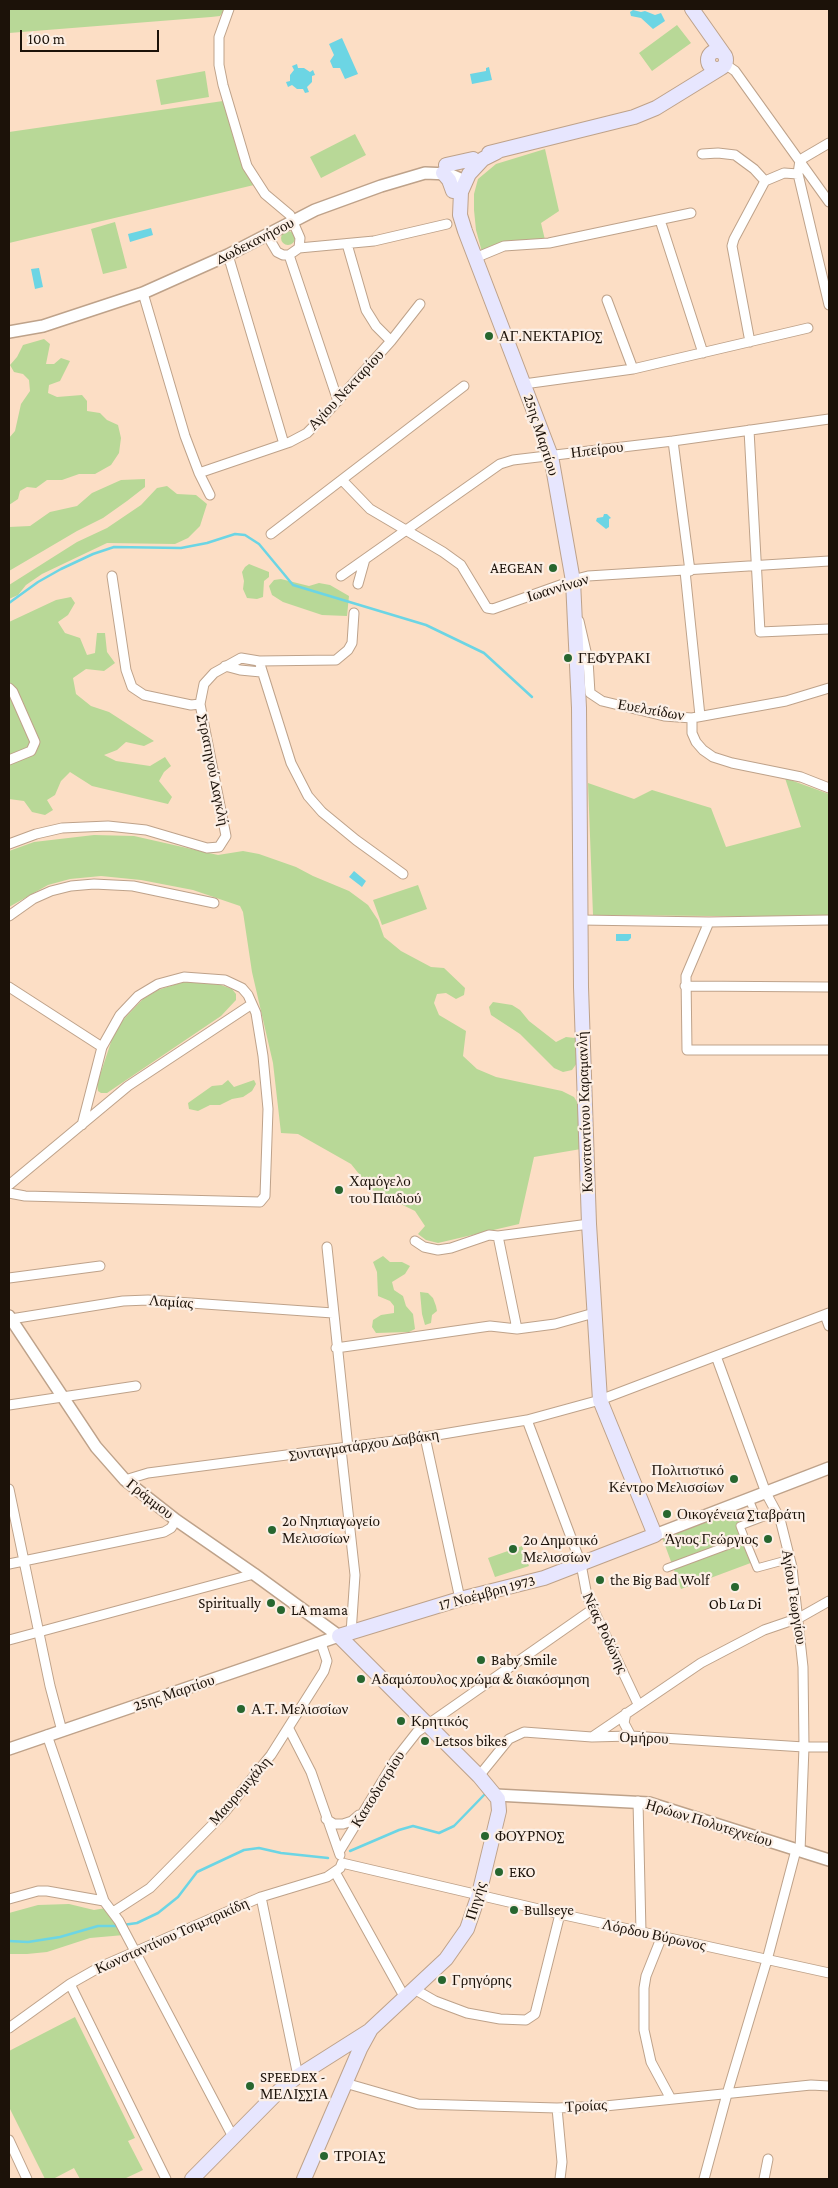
<!DOCTYPE html>
<meta charset="utf-8">
<style>
body{margin:0}
#map{position:relative;width:838px;height:2188px;overflow:hidden;background:#fcdec5;font-family:"Crimson Pro",serif}
canvas{display:block}
.frame{position:absolute;inset:0;border:10px solid #1c1209;pointer-events:none}
.scale{position:absolute;left:20px;top:30px;width:139px;height:22px;box-sizing:border-box;border:2px solid #1c1209;border-top:0;padding-left:6px;font-size:15px;line-height:18px;white-space:nowrap;color:#1c1209;-webkit-text-stroke:4px #fcefe5;paint-order:stroke}
</style>
<div id="map">
<canvas width="838" height="2188"></canvas>
<div class="frame"></div>
<div class="scale">100 m</div>
</div>
<script>
const ctx = document.querySelector('canvas').getContext('2d');
ctx.lineJoin = 'round';
function fillPath(path, color) { ctx.fillStyle = color; ctx.fill(path, 'evenodd'); }
const shape = rows => new Path2D(rows.map(r => 'M' + r).join(''));
function stroke(path, color, width, dash) { ctx.strokeStyle = color; ctx.lineWidth = width; ctx.lineCap = dash ? 'butt' : 'round'; ctx.setLineDash(dash || []); ctx.stroke(path); }
function write(font, color, halo, rows, align = 'center') {
  ctx.font = font + ' "Crimson Pro",serif'; ctx.lineWidth = 4.5; ctx.setLineDash([]); ctx.textBaseline = 'middle'; ctx.strokeStyle = halo; ctx.fillStyle = color; for (const [text, x, y, turn = 0] of rows) {
    ctx.save(); ctx.translate(x, y); ctx.rotate((+turn || 0) * Math.PI / 180); ctx.textAlign = isNaN(turn) ? turn : align; if (halo) ctx.strokeText(text, 0, 0); ctx.fillText(text, 0, 0); ctx.restore();
  }
}
fillPath(shape([
 [9,9,225,9,220,16,211,17,9,33],
 [677,25,691,43,652,71,639,53],
 [205,71,209,97,161,105,156,80],
 [223,101,245,167,254,185,9,243,9,132],
 [355,134,366,155,321,178,310,157],
 [545,149,559,211,541,223,545,240,482,252,476,230,474,210,474,194,478,179,496,164],
 [115,222,127,268,103,274,91,229],
 '281 238a7 7 0 1 1 14 0a7 7 0 1 1-14 0Z',
 [44,339,50,344,46,364,54,364,61,358,70,361,60,381,49,385,48,393,57,397,82,395,87,401,87,411,100,413,107,420,118,425,121,438,119,453,111,465,95,474,79,474,62,480,47,480,36,488,27,487,20,491,18,499,9,505,9,438,15,431,21,404,30,391,29,380,23,374,14,372,10,365,17,357,23,345],
 [145,479,145,487,127,501,103,518,77,531,9,571,9,527,30,526,50,512,77,506,92,493,121,480],
 [167,486,177,494,196,495,207,504,200,526,188,538,175,544,107,543,42,574,26,585,18,595,9,599,9,585,77,542,107,528,141,505,157,488],
 [249,564,269,572,269,577,264,581,263,597,257,599,247,598,243,589,244,581,242,572,245,567],
 [281,579,309,586,319,583,330,585,349,596,347,616,322,615,283,602,272,595,269,586,274,580],
 [71,597,75,603,68,615,58,622,65,633,80,638,87,655,95,653,97,633,105,633,107,652,115,663,104,671,86,669,73,678,76,694,91,706,109,712,154,741,144,746,126,742,117,750,104,755,116,761,150,766,165,757,171,766,164,772,159,781,172,797,168,804,92,786,70,772,61,781,55,795,47,800,53,810,45,815,32,812,24,801,9,799,9,622,56,600],
 [785,778,829,794,829,917,593,915,588,783,634,799,652,790,711,808,726,847,801,827],
 [94,835,134,836,218,855,243,851,259,854,296,867,313,876,349,891,368,905,378,920,384,937,401,951,431,967,444,968,465,988,464,995,456,999,446,993,437,994,434,1003,439,1015,466,1031,463,1056,477,1069,496,1077,562,1091,574,1097,582,1110,581,1149,534,1157,519,1224,438,1243,426,1240,418,1234,425,1226,415,1211,372,1190,351,1164,298,1134,281,1133,273,1063,252,972,243,912,240,906,193,890,141,880,101,876,70,879,48,885,9,907,9,851,34,842],
 [418,885,427,909,382,925,373,900],
 [186,981,221,985,232,989,236,994,236,1000,221,1016,107,1093,101,1093,98,1091,97,1084,112,1039,120,1023,143,999,158,990],
 [493,1002,512,1005,520,1010,529,1021,556,1042,566,1037,575,1038,577,1063,572,1070,563,1072,554,1068,520,1034,491,1015,489,1007],
 [228,1080,234,1087,254,1080,256,1084,252,1091,243,1097,232,1099,220,1105,210,1105,198,1111,189,1109,188,1103,212,1086,222,1085],
 [383,1256,390,1262,402,1262,410,1266,405,1274,392,1282,394,1290,403,1296,406,1306,413,1314,415,1329,409,1332,376,1333,372,1327,373,1320,381,1315,394,1313,394,1306,390,1301,378,1296,377,1272,373,1262],
 [420,1292,428,1293,433,1298,436,1306,437,1311,432,1315,431,1323,425,1325,422,1314],
 [737,1510,756,1561,681,1589,662,1537],
 [522,1546,529,1566,495,1577,488,1558],
 [69,1904,94,1910,106,1908,124,1935,90,1938,47,1952,27,1954,9,1954,9,1913,38,1905],
 [75,2017,135,2138,128,2141,143,2170,124,2179,80,2179,74,2168,53,2179,45,2179,9,2107,9,2051]
]), '#b8d897');
fillPath(shape([
 [633,10,641,12,645,11,655,15,661,13,665,21,653,29,641,18,631,16,630,12],
 [342,38,358,74,345,79,340,68,333,68,330,61,334,55,329,44],
 [297,64,298,68,304,68,310,72,313,70,315,75,312,76,312,82,307,87,309,92,305,93,303,89,297,89,292,85,288,87,286,82,290,81,290,75,294,70,292,66],
 [489,67,492,80,472,84,470,74,486,71,486,68],
 [151,228,153,235,130,242,128,234],
 [39,268,43,287,35,289,31,269],
 [604,514,607,514,611,518,609,519,609,527,606,529,596,521,597,518,603,517],
 [354,871,366,881,362,887,349,877],
 [616,934,631,934,631,938,628,941,616,941]
]), '#6cd5e4');
stroke(shape([
 [9,603,38,582,61,569,93,554,114,547,181,548,207,543,235,534,245,535,259,544,293,585,426,625,484,653,532,697],
 [350,1851,399,1830,413,1826,439,1833,454,1826,484,1795],
 [123,1925,137,1923,158,1913,178,1897,197,1872,244,1850,259,1848,281,1853,328,1858],
 [9,1941,28,1942,60,1937,98,1926,118,1926]
]), '#6cd5e4', 2.5);
const pedestrian = shape([
 [749,1499,757,1519],
 [745,1539,740,1526,777,1512],
 [667,1568,745,1539,757,1568,790,1559]
]);
const minor = shape([
 [229,9,219,37,219,65,223,85,247,166,265,194,290,215,300,238,299,248,289,255,283,255,277,252,267,235],
 [725,64,735,71,829,202],
 [829,143,800,160,798,174,829,305],
 [702,154,718,153,735,155,754,169,765,181],
 [660,220,703,353],
 [347,244,366,310,376,326,391,341],
 [299,248,374,241,447,224],
 [228,255,284,444],
 [289,255,338,401],
 [475,258,504,246,549,243,691,213],
 [143,293,185,436,199,473,210,495],
 [607,300,633,369],
 [750,342,732,246,734,239,765,181,784,173,798,174],
 [524,384,633,369,808,328],
 [749,430,760,632,829,629],
 [673,441,690,571],
 [199,473,290,442,307,433,324,416,391,341,420,304],
 [342,480,370,509,443,552,461,565,487,608,493,609,580,578,588,576,829,561],
 [271,534,464,386],
 [685,571,700,716],
 [112,576,126,670,132,687,144,695,191,705,200,704],
 [341,576,500,464,513,460,673,441,829,419],
 [358,584,365,559],
 [579,621,588,660,590,693,602,701,664,716,692,718,786,701,829,688],
 [259,661,291,763,308,796,322,812,356,840,403,874],
 [225,666,240,670,261,672],
 [9,688,13,692,35,742,31,751,9,760],
 [692,718,692,733,696,742,703,750,713,757,732,763,801,777,829,788],
 [9,844,36,834,62,828,108,826,146,830,207,848,219,847,226,836,200,704,204,684,214,673,241,658,259,661,336,660,348,650,352,643,354,613],
 [9,916,33,899,51,891,71,886,94,884,133,886,214,903],
 [581,920,709,922,829,920],
 [709,922,686,976,687,1050,829,1050],
 [685,986,829,987],
 [9,987,102,1047],
 [9,1185,128,1086,252,1004],
 [9,1193,25,1196,260,1202,265,1196,268,1109,263,1056,256,1013,248,995,242,988,225,980,184,977,158,984,138,996,120,1015,102,1047,82,1125],
 [498,1236,517,1329],
 [415,1241,424,1247,438,1250,451,1248,489,1235,498,1236,589,1224],
 [327,1247,348,1448],
 [9,1278,100,1266],
 [825,1315,829,1326],
 [11,1319,123,1301,148,1300,333,1313],
 [336,1348,490,1326,517,1329,555,1324,594,1313],
 [716,1356,766,1493,780,1519,792,1567,803,1667,804,1747,800,1851],
 [9,1405,136,1386],
 [527,1420,581,1564,587,1596,638,1704],
 [425,1437,460,1599],
 [341,1449,355,1575,351,1633],
 [125,1480,148,1473,425,1437,527,1420,600,1400,829,1313],
 [9,1489,50,1686,62,1731],
 [9,1564,164,1532,171,1528,176,1520],
 [9,1640,254,1574],
 [626,1713,624,1723,631,1736],
 [289,1729,311,1772,340,1855],
 [47,1735,104,1901,119,1921,233,2137],
 [592,1737,701,1663,764,1630,799,1618,829,1601],
 [479,1776,509,1739,524,1732,592,1737,631,1736,804,1747,829,1747],
 [638,1801,641,1932],
 [326,1819,334,1824,343,1824,352,1821,359,1815],
 [339,1852,395,1760,417,1732,593,1609],
 [342,1863,560,1914,829,1973],
 [335,1872,405,1998],
 [261,1897,298,2076],
 [9,1899,38,1891,47,1891,104,1901],
 [113,1912,150,1888,224,1813,271,1755,324,1671,327,1661,321,1643],
 [662,1936,646,1976,644,1988,644,2030,651,2062,671,2099],
 [70,1984,166,2179],
 [414,1989,435,2001,467,2013,500,2019,526,2020,535,2014,560,1914],
 [9,2028,70,1984,100,1967,261,1897,327,1877,340,1868,342,1863],
 [345,2083,418,2104,557,2108,605,2106,811,2085,829,2086],
 [557,2108,562,2162,560,2179],
 [9,2140,27,2179],
 [704,2179,727,2094,767,1960,796,1850],
 [764,2179,768,2159]
]);
const tertiary = shape([
 [9,332,43,326,143,293,228,255,315,210,381,186,425,173,449,174,465,181],
 [9,1316,96,1447,125,1480,176,1520,254,1574,339,1636],
 [655,1535,829,1468],
 [9,1749,339,1636],
 [496,1795,649,1803,829,1860]
]);
const secondary = shape([
 [692,9,723,53],
 '708 60a9 9 0 1 1 18 0a9 9 0 1 1-18 0Z',
 [489,153,634,117,656,108,721,68],
 [446,165,473,159],
 [443,173,449,180,453,191],
 [192,2179,279,2091,298,2076,369,2031],
 [304,2179,360,2049,371,2029,446,1959,467,1929,479,1894,499,1811,498,1799,479,1776,339,1636,460,1599,544,1578,655,1535,600,1400,589,1224,581,987,579,708,573,581,551,456,465,231,460,215,461,192,469,174,483,159,497,152]
]);
stroke(pedestrian, '#bea28a', 9);
stroke(minor, '#bea28a', 11);
stroke(tertiary, '#bea28a', 14);
stroke(secondary, '#bea28a', 16);
stroke(pedestrian, '#fff', 7);
stroke(minor, '#fff', 9);
stroke(tertiary, '#fff', 11);
stroke(secondary, '#e7e6fe', 14);
for (const [x, y, r, color] of [
 [489,336,5,"#27662f"],
 [553,568,5,"#27662f"],
 [568,658,5,"#27662f"],
 [339,1190,5,"#27662f"],
 [734,1479,5,"#27662f"],
 [667,1514,5,"#27662f"],
 [272,1530,5,"#27662f"],
 [768,1539,5,"#27662f"],
 [513,1549,5,"#27662f"],
 [600,1580,5,"#27662f"],
 [735,1587,5,"#27662f"],
 [271,1603,5,"#27662f"],
 [281,1610,5,"#27662f"],
 [481,1660,5,"#27662f"],
 [361,1679,5,"#27662f"],
 [241,1709,5,"#27662f"],
 [401,1721,5,"#27662f"],
 [425,1741,5,"#27662f"],
 [485,1836,5,"#27662f"],
 [499,1872,5,"#27662f"],
 [514,1910,5,"#27662f"],
 [442,1980,5,"#27662f"],
 [250,2086,5,"#27662f"],
 [324,2156,5,"#27662f"]
]) { const dot = new Path2D(); dot.arc(x, y, r, 0, 2 * Math.PI); ctx.fillStyle = color; ctx.fill(dot); stroke(dot, '#fcefe5', 2); }
write('15px', '#1c1209', '#fcefe5', [
 ["Δωδεκανήσου",255,241,-27],
 ["Αγίου Νεκταρίου",346,390,-47],
 ["25ης Μαρτίου",541,435,72],
 ["Ηπείρου",597,450,-7],
 ["Ιωαννίνων",558,588,-17],
 ["Ευελπίδων",651,710,10],
 ["Στρατηγού Δαγκλή",213,770,79],
 ["Κωνσταντίνου Καραμανλή",585,1112,-92],
 ["Λαμίας",171,1302,4],
 ["Συνταγματάρχου Δαβάκη",364,1445,-8],
 ["Γράμμου",150,1499,38],
 ["17 Νοέμβρη 1973",487,1593,-15],
 ["Αγίου Γεωργίου",794,1597,81],
 ["Νέας Ροδώνης",605,1633,65],
 ["25ης Μαρτίου",174,1693,-19],
 ["Ομήρου",644,1738,2],
 ["Καποδιστρίου",378,1789,-58],
 ["Μαυρομιχάλη",240,1791,-49],
 ["Ηρώων Πολυτεχνείου",709,1823,17],
 ["Πηγής",476,1901,-73],
 ["Λόρδου Βύρωνος",654,1935,12],
 ["Κωνσταντίνου Τσιμπρικίδη",172,1936,-24],
 ["Τροίας",586,2106,-3]
]);
write('15px', '#1c1209', '#fcefe5', [
 ["ΑΓ.ΝΕΚΤΑΡΙΟΣ",499,336],
 ["AEGEAN",543,568,"right"],
 ["ΓΕΦΥΡΑΚΙ",578,658],
 ["Χαμόγελο",349,1181],
 ["του Παιδιού",349,1198],
 ["Πολιτιστικό",724,1470,"right"],
 ["Κέντρο Μελισσίων",724,1487,"right"],
 ["Οικογένεια Σταβράτη",677,1514],
 ["2ο Νηπιαγωγείο",282,1521],
 ["Μελισσίων",282,1538],
 ["Άγιος Γεώργιος",758,1539,"right"],
 ["2ο Δημοτικό",523,1540],
 ["Μελισσίων",523,1557],
 ["the Big Bad Wolf",610,1580],
 ["Spiritually",261,1603,"right"],
 ["Ob Lα Di",735,1604,"center"],
 ["LA mama",291,1610],
 ["Baby Smile",491,1660],
 ["Αδαμόπουλος χρώμα & διακόσμηση",371,1679],
 ["Α.Τ. Μελισσίων",251,1709],
 ["Κρητικός",411,1721],
 ["Letsos bikes",435,1741],
 ["ΦΟΥΡΝΟΣ",495,1836],
 ["EKO",509,1872],
 ["Bullseye",524,1910],
 ["Γρηγόρης",452,1980],
 ["SPEEDEX -",260,2077],
 ["ΜΕΛΙΣΣΙΑ",260,2094],
 ["ΤΡΟΙΑΣ",334,2156]
], 'left');
</script>
